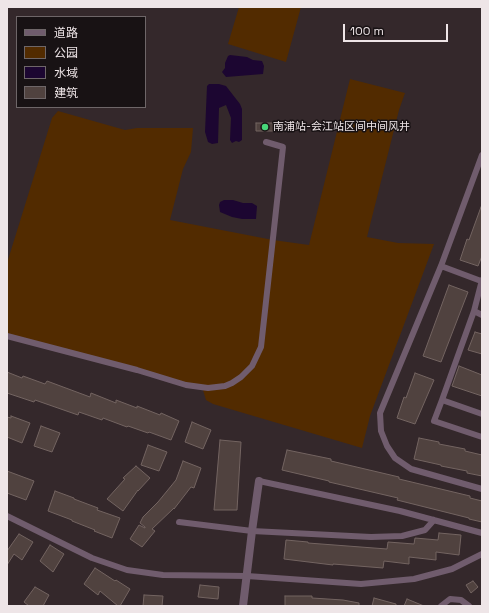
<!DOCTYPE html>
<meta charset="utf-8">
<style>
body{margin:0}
#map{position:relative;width:489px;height:613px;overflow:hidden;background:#34282b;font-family:"Space Grotesk","Noto Sans SC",sans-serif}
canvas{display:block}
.frame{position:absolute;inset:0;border:8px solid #eee5e7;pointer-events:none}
.legend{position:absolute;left:16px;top:16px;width:130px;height:92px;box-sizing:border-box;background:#181214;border:1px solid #6e6668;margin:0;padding:5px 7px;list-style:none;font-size:12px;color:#eee5e7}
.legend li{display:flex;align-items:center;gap:8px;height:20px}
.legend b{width:20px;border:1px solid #6e6668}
.scale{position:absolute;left:343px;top:24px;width:105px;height:18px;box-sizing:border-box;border:2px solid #eee5e7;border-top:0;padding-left:5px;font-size:12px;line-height:14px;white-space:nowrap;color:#eee5e7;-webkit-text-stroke:3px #181214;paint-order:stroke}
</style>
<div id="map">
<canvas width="489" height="613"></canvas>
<div class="frame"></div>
<ul class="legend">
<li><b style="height:5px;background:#705c6d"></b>道路</li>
<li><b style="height:11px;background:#522b00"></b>公园</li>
<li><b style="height:11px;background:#1c0631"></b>水域</li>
<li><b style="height:11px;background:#50423f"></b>建筑</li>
</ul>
<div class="scale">100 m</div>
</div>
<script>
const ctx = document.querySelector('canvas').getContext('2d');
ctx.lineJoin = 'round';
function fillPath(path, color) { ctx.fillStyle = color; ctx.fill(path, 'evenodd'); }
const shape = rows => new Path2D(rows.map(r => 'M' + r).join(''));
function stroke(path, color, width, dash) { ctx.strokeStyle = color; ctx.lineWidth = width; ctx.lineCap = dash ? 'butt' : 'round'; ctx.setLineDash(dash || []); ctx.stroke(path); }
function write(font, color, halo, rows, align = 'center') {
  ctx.font = font + ' "Space Grotesk","Noto Sans SC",sans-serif'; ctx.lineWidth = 3; ctx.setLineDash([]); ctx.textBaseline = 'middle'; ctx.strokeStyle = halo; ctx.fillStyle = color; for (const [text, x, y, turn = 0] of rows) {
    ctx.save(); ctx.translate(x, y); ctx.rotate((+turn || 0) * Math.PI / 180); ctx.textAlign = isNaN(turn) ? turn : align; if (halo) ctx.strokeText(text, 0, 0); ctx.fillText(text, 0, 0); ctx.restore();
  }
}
fillPath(shape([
 [239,7,301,7,286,62,228,44],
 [350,79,405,93,399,110,367,237,398,243,434,244,370,416,362,448,213,404,206,400,202,387,7,337,7,263,52,118,58,111,125,130,137,128,193,128,191,152,183,169,170,220,273,240,309,245]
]), '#522b00');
fillPath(shape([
 [230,55,247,57,253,60,262,61,264,66,263,74,226,77,222,72,225,68,225,63,228,56],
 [209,84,219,84,226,86,240,104,242,109,242,140,239,142,236,141,232,143,230,140,231,118,226,105,219,108,218,143,212,144,208,142,205,132,207,86],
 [224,200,233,200,243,203,252,203,257,206,256,219,242,219,232,217,220,212,219,205,220,202]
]), '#1c0631');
const building = shape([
 [256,123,275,123,275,131,256,131,256,123],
 [481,207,482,207,482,256,478,266,460,260,467,239,469,240,481,207],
 [449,285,468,292,441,362,423,356,449,285],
 [475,332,482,334,482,354,468,350,475,332],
 [459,366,482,375,482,396,452,386,459,366],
 [7,372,22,378,23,376,45,384,47,381,90,397,91,393,116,403,116,400,137,408,137,406,160,415,161,413,179,421,171,440,149,432,148,433,128,426,127,427,103,418,102,420,79,412,78,415,35,400,34,402,7,393,7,372],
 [415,373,434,380,415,424,397,418,404,397,406,398,415,373],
 [11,416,30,423,22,443,7,437,7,417,11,418,11,416],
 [192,422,211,430,203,449,185,442,192,422],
 [41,426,60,433,52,452,34,446,41,426],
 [419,438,439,442,439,444,465,449,465,451,482,455,482,476,467,473,467,471,441,466,441,465,414,459,419,438],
 [220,440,241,442,237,510,214,510,220,440],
 [148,445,167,452,159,471,141,465,148,445],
 [287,450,331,459,331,461,399,477,399,479,470,496,470,498,482,501,482,522,469,519,469,518,397,500,398,498,329,482,329,481,282,470,287,450],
 [183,461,201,468,194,488,191,487,174,509,174,508,152,529,155,531,142,547,130,539,139,525,145,528,145,527,140,523,143,517,158,502,176,480,183,461],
 [136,466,150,478,138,491,138,490,123,511,107,499,125,479,123,478,136,466],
 [7,471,34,481,26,500,7,493,7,471],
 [55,491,74,498,74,499,98,508,97,510,120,518,112,538,94,531,95,530,72,521,72,520,48,511,55,491],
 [439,533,461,535,459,555,436,552,436,560,409,557,409,564,384,561,383,568,333,564,333,565,284,559,286,540,308,542,308,543,387,549,388,542,414,544,415,538,438,540,439,533],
 [19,534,33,542,22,560,14,554,7,565,7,551,19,534],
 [50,545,64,554,53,572,40,561,50,545],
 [95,568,115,581,116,580,130,589,120,606,118,606,100,591,98,595,84,584,95,568],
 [473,581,478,587,471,593,466,585,473,581],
 [200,585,219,587,218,599,198,597,200,585],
 [35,587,49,595,43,606,29,606,24,602,35,587],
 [144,595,163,596,162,606,143,606,144,595],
 [285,596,312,596,312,598,343,600,359,603,359,606,285,606,285,596],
 [374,598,396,604,396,606,372,606,374,598],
 [407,599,424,606,404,606,407,599]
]);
fillPath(building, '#50423f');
stroke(building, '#736461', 1);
stroke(shape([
 [482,155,441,266,380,413,381,431,387,446,395,458,411,469,482,489],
 [441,266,481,281],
 [474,311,482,315],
 [7,336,137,370,186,385,208,388,225,386,232,383,241,377,252,366,261,347,283,147,266,142],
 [442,400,474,311,482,280],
 [482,414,442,400,434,421,482,437],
 [259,481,400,511,482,533],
 [7,516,92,558,127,570,163,575,247,576,361,584,414,579,452,569,482,554],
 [179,522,252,531,371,537,402,536,425,530,434,520],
 [441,606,450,599,461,600,469,606]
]), '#705c6d', 6);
stroke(shape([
 [243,606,252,531,259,481]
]), '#705c6d', 8);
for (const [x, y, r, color] of [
 [265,127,4,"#47d779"]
]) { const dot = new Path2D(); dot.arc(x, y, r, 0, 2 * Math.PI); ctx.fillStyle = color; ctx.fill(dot); stroke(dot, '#181214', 1.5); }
write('11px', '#eee5e7', '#181214', [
 ["南浦站-会江站区间中间风井",273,127]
], 'left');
</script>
